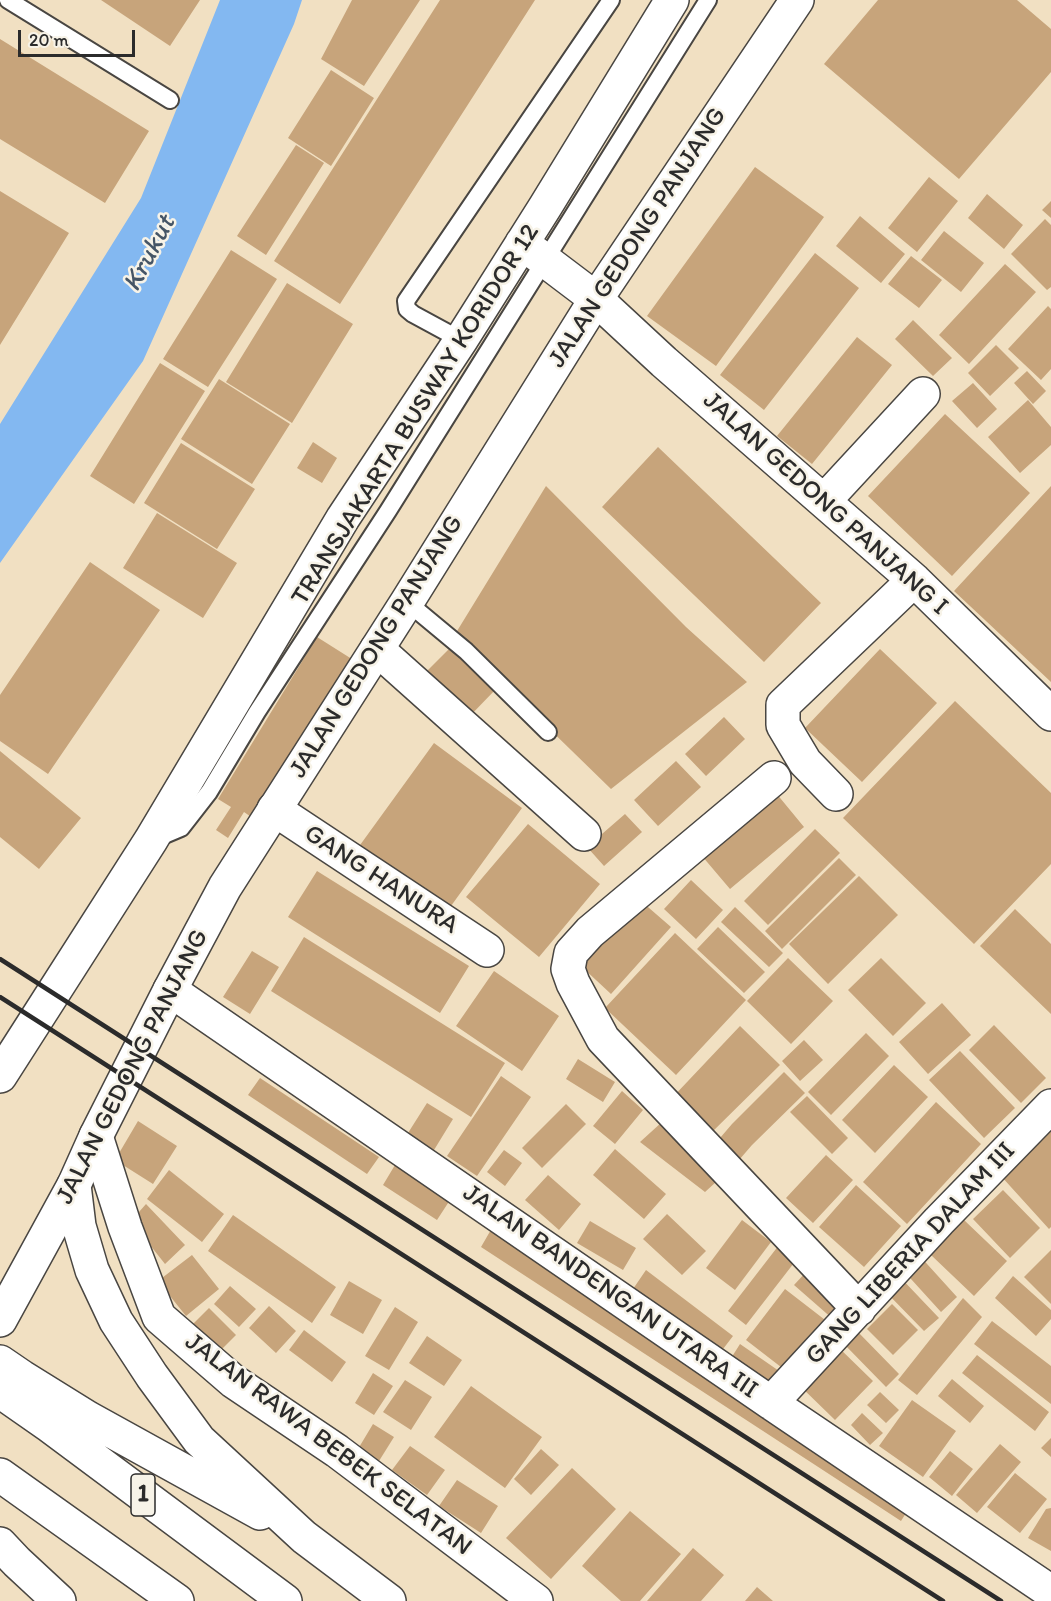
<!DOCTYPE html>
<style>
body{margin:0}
#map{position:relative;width:1051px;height:1601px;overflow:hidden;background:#f1e0c2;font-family:Itim,sans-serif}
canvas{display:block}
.scale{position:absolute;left:18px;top:30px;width:117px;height:27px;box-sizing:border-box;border:3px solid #2b2b2b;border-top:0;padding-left:8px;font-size:18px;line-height:21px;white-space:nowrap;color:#2b2b2b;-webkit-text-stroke:4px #f7f3e8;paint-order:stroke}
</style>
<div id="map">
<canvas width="1051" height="1601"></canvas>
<div class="scale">20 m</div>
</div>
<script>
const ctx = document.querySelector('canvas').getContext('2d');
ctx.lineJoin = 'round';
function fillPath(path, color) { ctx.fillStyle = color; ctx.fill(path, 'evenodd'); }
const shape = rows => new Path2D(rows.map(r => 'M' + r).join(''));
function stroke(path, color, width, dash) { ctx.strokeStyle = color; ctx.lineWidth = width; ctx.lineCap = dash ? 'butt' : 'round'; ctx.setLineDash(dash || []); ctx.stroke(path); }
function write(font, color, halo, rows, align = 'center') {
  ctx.font = font + ' Itim,sans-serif'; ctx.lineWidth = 5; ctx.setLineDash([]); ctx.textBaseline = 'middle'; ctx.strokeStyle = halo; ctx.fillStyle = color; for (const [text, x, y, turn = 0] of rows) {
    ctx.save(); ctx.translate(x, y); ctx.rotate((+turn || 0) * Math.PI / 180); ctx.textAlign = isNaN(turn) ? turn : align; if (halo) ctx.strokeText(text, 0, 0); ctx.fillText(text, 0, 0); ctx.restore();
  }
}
fillPath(shape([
 [220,0,302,0,294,24,143,361,0,563,0,424,141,198]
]), '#83b8f1');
fillPath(shape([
 [101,0,200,0,170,46],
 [352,0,420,0,364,86,321,59],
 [440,0,535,0,340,304,274,261],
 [878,0,1017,0,1051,29,1051,72,959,179,824,64],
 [0,39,149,131,105,203,0,139],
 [331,70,374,98,331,166,288,138],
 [296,145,324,163,266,255,237,236],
 [755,167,824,217,716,366,647,316],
 [929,177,958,201,917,252,888,228],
 [0,191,69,233,0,345],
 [987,194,1023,225,1004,249,968,218],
 [1051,201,1051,218,1042,210],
 [860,216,905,254,881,283,836,246],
 [1045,219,1051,225,1051,287,1047,290,1011,254],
 [944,231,984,263,961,292,921,260],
 [231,250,277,279,208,387,163,359],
 [815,253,859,288,764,410,720,375],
 [911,256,942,280,919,308,888,284],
 [1005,264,1036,292,969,364,939,335],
 [287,283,353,324,292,423,226,382],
 [1048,306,1051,309,1051,369,1041,380,1008,349],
 [913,320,952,358,933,376,895,339],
 [857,337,892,365,812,464,777,436],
 [996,345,1019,368,990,396,968,373],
 [160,363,205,391,134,504,90,476],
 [1027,371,1046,391,1033,404,1014,383],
 [219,379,290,424,252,484,181,439],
 [973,383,997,409,977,428,952,401],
 [1028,400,1051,427,1051,445,1020,473,988,437],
 [945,414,1030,493,952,576,868,496],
 [313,442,337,458,322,483,297,468],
 [181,443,255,489,217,549,144,503],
 [658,447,821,603,764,662,602,507],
 [546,486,686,627,747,682,611,789,454,636],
 [1051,486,1051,682,954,591],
 [157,513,237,563,203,618,123,568],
 [90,562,160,610,48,774,0,741,0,695],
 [317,637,355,661,257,821,244,812,228,838,216,830,231,807,218,799],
 [454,644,497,688,466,720,422,676],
 [880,649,937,703,862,782,805,728],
 [955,701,1051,793,1051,864,974,944,843,818],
 [724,717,745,739,706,776,685,754],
 [434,743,522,808,443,917,355,852],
 [0,751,81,818,39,869,0,837],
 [676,761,701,787,658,826,634,800],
 [776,793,804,827,730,889,702,856],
 [625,814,642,832,604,866,587,847],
 [528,824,600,884,539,957,466,897],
 [815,829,840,853,768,925,744,901],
 [839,858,856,875,782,949,765,931],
 [317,871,469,966,440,1013,288,917],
 [859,876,898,915,828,984,789,944],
 [691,880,723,910,696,939,664,909],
 [641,901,671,927,611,994,582,967],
 [735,907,783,953,769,967,721,922],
 [1015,909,1051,944,1051,1014,980,946],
 [718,927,765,972,744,993,697,949],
 [675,933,746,1000,676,1075,605,1008],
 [304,937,505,1063,471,1117,271,991],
 [252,951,279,967,250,1014,223,997],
 [788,958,833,1001,791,1044,747,1001],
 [881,958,926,1003,893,1036,848,990],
 [494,971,559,1016,522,1071,456,1026],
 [942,1003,971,1035,928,1074,899,1042],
 [994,1025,1046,1078,1021,1103,969,1050],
 [740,1026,780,1065,708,1136,671,1099],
 [866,1033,889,1056,831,1115,808,1092],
 [804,1040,823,1060,800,1081,782,1061],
 [960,1051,1015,1108,984,1138,929,1080],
 [578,1059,615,1082,603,1102,566,1079],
 [894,1065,928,1097,875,1153,842,1120],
 [784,1072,805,1093,752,1145,733,1167,714,1145,732,1124],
 [501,1076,531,1097,477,1176,447,1156],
 [260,1078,379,1157,367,1174,248,1095],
 [622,1091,643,1110,615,1144,593,1126],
 [807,1096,848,1138,832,1154,790,1112],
 [936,1102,981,1144,907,1224,863,1182],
 [427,1103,453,1119,434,1150,408,1133],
 [566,1104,586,1124,542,1168,522,1148],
 [138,1121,177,1146,153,1184,115,1160],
 [662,1122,716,1182,705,1192,640,1142],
 [1051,1130,1051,1227,1049,1229,1001,1176],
 [615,1149,666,1194,644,1219,593,1175],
 [504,1150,522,1163,505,1186,487,1172],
 [826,1155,853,1180,813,1223,786,1198],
 [395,1165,450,1200,437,1220,383,1185],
 [169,1170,224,1214,202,1242,147,1199],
 [548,1175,581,1204,559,1230,525,1200],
 [856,1185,901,1226,864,1267,819,1227],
 [1003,1190,1040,1228,1010,1258,973,1219],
 [146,1204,185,1245,165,1264,131,1221],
 [667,1214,706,1251,682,1275,643,1239],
 [233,1215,336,1287,312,1323,208,1251],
 [742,1220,771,1242,735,1290,706,1268],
 [964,1220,1007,1261,974,1296,931,1255],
 [590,1221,636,1248,623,1270,577,1243],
 [492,1228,913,1502,901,1521,481,1247],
 [779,1245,797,1259,746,1325,728,1311],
 [1051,1250,1051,1304,1024,1277],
 [918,1254,957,1297,941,1312,901,1268],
 [192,1255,219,1289,186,1316,158,1281],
 [646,1270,733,1336,720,1353,633,1289],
 [807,1271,846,1306,834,1320,794,1285],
 [899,1276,939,1318,924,1331,884,1290],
 [1013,1276,1051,1310,1051,1319,1036,1336,995,1298],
 [349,1281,382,1300,363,1334,330,1315],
 [230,1286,256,1309,239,1327,214,1304],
 [785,1289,829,1323,790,1374,746,1340],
 [963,1298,982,1317,917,1395,898,1380],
 [892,1304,918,1330,893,1355,867,1329],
 [269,1306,296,1331,276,1353,249,1328],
 [395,1307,418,1322,389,1370,365,1356],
 [209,1308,236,1335,214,1357,187,1330],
 [992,1321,1051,1366,1051,1404,974,1344],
 [304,1330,346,1362,332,1382,289,1350],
 [857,1331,899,1374,886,1387,844,1344],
 [427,1336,462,1360,444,1386,409,1363],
 [740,1344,782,1373,770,1391,728,1363],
 [835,1344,873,1381,835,1420,797,1383],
 [977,1355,1049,1412,1035,1431,962,1373],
 [373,1373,393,1386,374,1415,355,1403],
 [952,1379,984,1406,970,1423,938,1396],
 [405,1380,432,1397,411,1430,383,1412],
 [471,1386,542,1437,505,1488,434,1437],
 [880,1392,899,1410,886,1423,867,1405],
 [912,1400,956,1431,923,1477,879,1446],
 [862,1413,883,1433,870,1445,851,1425],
 [373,1424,394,1437,379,1461,358,1449],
 [1051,1438,1051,1457,1041,1448],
 [1000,1444,1021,1462,977,1513,956,1495],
 [410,1446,445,1470,427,1495,392,1470],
 [541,1449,559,1465,531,1495,514,1479],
 [950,1451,973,1469,952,1496,929,1477],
 [572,1468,616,1509,551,1579,506,1538],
 [1015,1473,1047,1499,1020,1533,987,1507],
 [457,1480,498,1506,481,1533,439,1506],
 [1051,1508,1051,1551,1028,1538,1046,1509],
 [630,1511,681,1554,640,1601,621,1601,582,1566],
 [693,1548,724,1575,701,1601,647,1601],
 [757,1587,773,1601,745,1601]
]), '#c7a47b');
const service = shape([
 [8,0,170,100],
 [461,340,413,314,407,309,406,301,611,0],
 [407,602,466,651,548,732],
 [155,839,181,828,209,792,257,712,388,511,708,0]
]);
const minor = shape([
 [596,299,664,362,914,580,1051,714],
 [824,501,923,394],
 [377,649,584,834],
 [774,778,590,932,571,953,568,969,573,983,603,1039,859,1309],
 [836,794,805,762,783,725,783,705,914,580],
 [274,809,487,950],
 [170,990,771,1403,1051,1592],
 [96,1136,125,1227,159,1317,233,1381,337,1451,536,1601],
 [771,1403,939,1221,1051,1106]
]);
const secondary = shape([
 [522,243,596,299],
 [0,1076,151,840,343,518,461,340,545,207,672,0],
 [0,1320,74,1185,96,1136,170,990,225,887,407,602,596,299,797,0]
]);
const motorway = shape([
 [74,1185,79,1226,92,1270,116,1321,152,1376,199,1440,304,1537,389,1601],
 [0,1362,22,1377,88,1418,260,1513],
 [0,1391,50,1426,285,1601],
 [0,1475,177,1601],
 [0,1544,17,1562,59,1601]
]);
stroke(service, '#494642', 20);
stroke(minor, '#494642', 36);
stroke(secondary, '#494642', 36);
stroke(motorway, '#494642', 36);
stroke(service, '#fff', 16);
stroke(minor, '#fff', 33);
stroke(secondary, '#fff', 33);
stroke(motorway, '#fff', 33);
stroke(shape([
 [0,959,1001,1601],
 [0,997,943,1601]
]), '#2b2b2b', 4.5);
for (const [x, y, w] of [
 [143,1495,24]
]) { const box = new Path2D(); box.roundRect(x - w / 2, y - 21, w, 42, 4.5); ctx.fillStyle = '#f7f3e8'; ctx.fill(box); stroke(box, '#2b2b2b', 1.5); }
write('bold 24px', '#2b2b2b', null, [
 ["1",143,1495]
]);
write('26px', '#2b2b2b', '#f7f3e8', [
 ["JALAN GEDONG PANJANG",638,238,-57],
 ["TRANSJAKARTA BUSWAY KORIDOR 12",416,415,-58],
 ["JALAN GEDONG PANJANG I",825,504,42],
 ["JALAN GEDONG PANJANG",377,647,-58],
 ["GANG HANURA",381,880,33],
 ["JALAN GEDONG PANJANG",133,1067,-63],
 ["GANG LIBERIA DALAM III",911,1254,-47],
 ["JALAN BANDENGAN UTARA III",610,1292,35],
 ["JALAN RAWA BEBEK SELATAN",328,1445,37]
]);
write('italic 27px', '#455566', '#f7f3e8', [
 ["Krukut",150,254,-62]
]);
</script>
